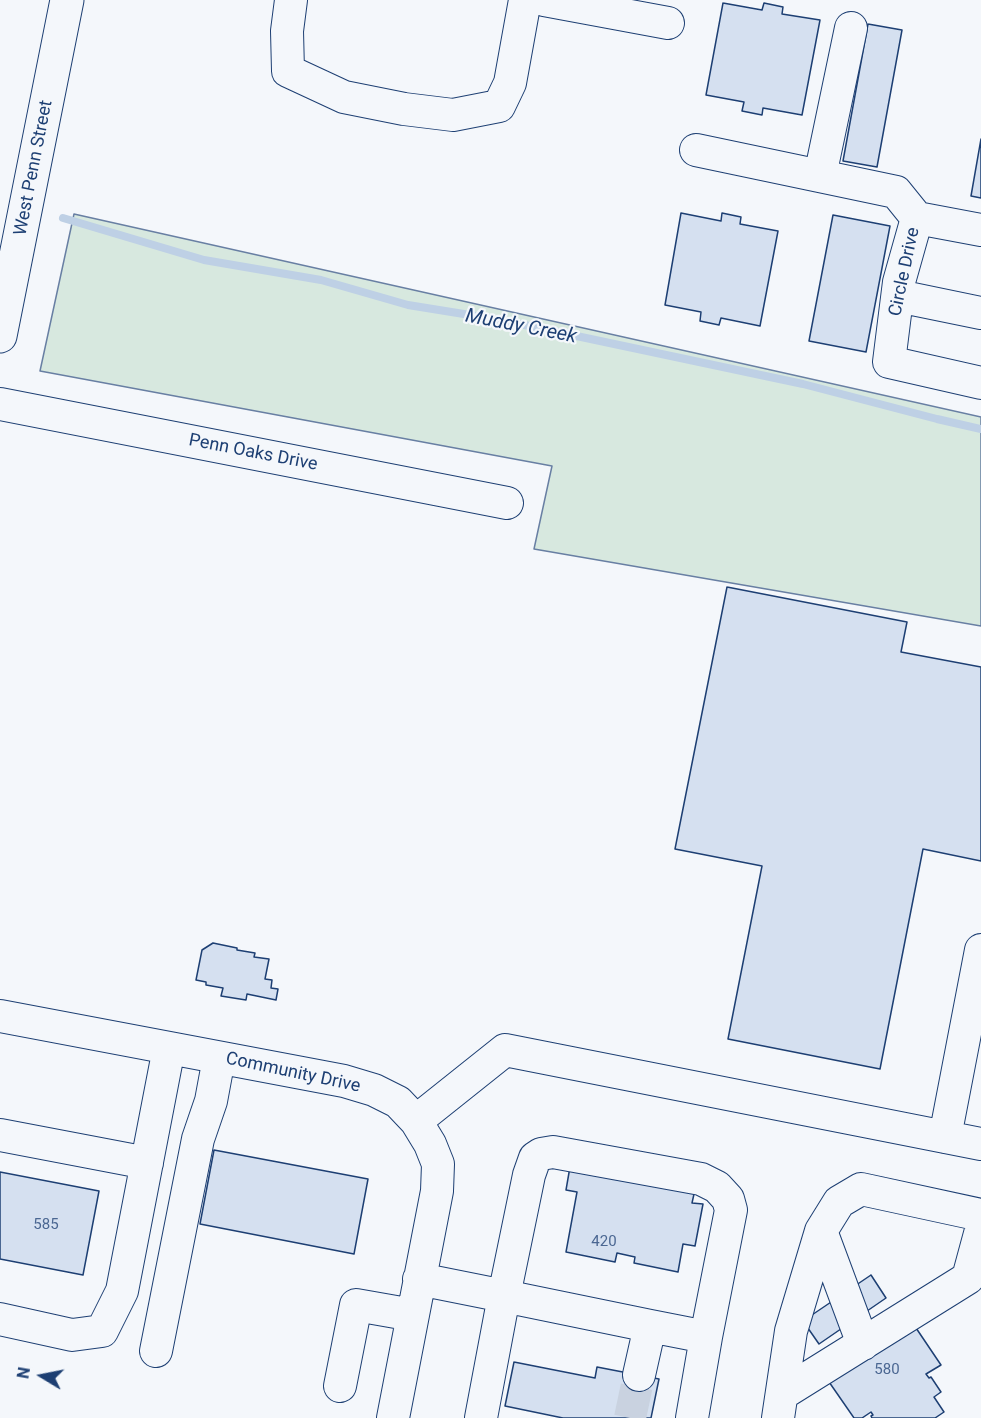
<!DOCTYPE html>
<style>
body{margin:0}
#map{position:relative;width:981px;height:1418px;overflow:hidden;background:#f4f7fb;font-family:Roboto,sans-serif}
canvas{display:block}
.north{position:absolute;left:12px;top:1346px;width:60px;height:60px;-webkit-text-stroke:4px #f4f7fb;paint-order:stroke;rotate:280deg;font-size:16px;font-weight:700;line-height:24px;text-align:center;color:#1d3f73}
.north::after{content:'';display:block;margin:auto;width:21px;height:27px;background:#1d3f73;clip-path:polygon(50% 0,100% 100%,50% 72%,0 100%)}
</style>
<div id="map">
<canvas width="981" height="1418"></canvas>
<div class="north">N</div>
</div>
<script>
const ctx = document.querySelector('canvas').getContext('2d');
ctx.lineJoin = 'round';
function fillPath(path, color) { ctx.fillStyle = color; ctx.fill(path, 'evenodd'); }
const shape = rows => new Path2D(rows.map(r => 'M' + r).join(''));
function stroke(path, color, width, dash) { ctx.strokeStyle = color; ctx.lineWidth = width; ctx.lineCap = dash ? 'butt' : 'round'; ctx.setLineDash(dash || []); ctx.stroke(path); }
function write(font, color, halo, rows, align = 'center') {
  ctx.font = font + ' Roboto,sans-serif'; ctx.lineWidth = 4.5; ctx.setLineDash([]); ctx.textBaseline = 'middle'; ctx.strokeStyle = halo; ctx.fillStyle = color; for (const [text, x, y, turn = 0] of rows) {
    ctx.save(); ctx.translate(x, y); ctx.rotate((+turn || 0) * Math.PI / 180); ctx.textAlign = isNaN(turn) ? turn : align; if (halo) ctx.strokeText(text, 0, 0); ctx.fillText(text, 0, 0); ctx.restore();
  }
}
const green = shape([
 [74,214,981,417,981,626,534,549,552,466,40,371,74,214]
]);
fillPath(green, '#d7e8df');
stroke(green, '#687fa3', 1.5);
stroke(shape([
 [63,218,204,260,321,280,408,305,501,320,803,384,937,419,981,429]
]), '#bed0e5', 8);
const building = shape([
 [723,3,762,10,764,3,783,7,782,14,820,20,802,115,763,108,762,115,742,111,744,102,706,95,723,3],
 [868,24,902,30,877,167,843,161,868,24],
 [981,139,981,198,971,196,981,139],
 [681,213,721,221,722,213,741,217,740,224,778,231,760,326,721,318,719,325,700,321,701,312,665,305,681,213],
 [833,215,890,226,866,352,809,341,833,215],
 [727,587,907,622,901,652,981,667,981,861,923,849,880,1069,728,1039,762,866,675,849,727,587],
 [213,943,237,948,237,950,255,953,254,957,269,959,265,979,272,980,271,988,278,989,276,1000,247,994,246,1000,221,996,223,988,206,985,206,982,196,980,202,950,213,943],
 [214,1150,368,1179,354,1254,200,1224,214,1150],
 [571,1161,696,1185,692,1203,703,1204,695,1246,683,1244,678,1272,634,1263,635,1257,617,1253,615,1262,566,1252,577,1192,566,1190,571,1161],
 [0,1172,99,1191,83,1275,0,1259,0,1172],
 [871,1275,886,1298,819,1344,803,1321,871,1275],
 [912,1322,941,1365,926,1374,929,1378,931,1377,941,1392,934,1397,944,1412,935,1418,872,1418,871,1416,873,1415,871,1412,862,1418,854,1418,827,1379,912,1322],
 [514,1362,595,1378,597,1367,659,1379,651,1418,563,1418,505,1406,514,1362]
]);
fillPath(building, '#d5e0f0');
stroke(building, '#1d3f73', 1.5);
stroke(shape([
 [630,1418,639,1375]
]), '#c9d2e0', 32, [32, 16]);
const minor = shape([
 [291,0,287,31,288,71,344,97,404,109,453,115,499,106,510,83,525,0],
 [544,0,668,23],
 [696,150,896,192,917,218,899,282,889,362,981,383],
 [820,176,851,28],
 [917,218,981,230],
 [898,296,981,313],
 [0,404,507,503],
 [0,1016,344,1081,374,1090,398,1102,416,1121,430,1144,438,1164,437,1191,393,1418],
 [416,1121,505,1050,981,1144],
 [0,1135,147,1163],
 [945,1137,981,950],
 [821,1231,863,1344],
 [419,1279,504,1296,650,1326,706,1337,731,1210,728,1199,717,1187,701,1179,553,1152,541,1154,535,1158,529,1175,504,1296,481,1418],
 [0,1319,72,1335,102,1331,122,1291,169,1048],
 [156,1351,198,1139,211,1101,219,1058],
 [639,1375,650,1326],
 [340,1386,356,1305,413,1315],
 [782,1394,968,1278,981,1230],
 [692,1418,706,1337],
 [778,1418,791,1331,821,1231,839,1202,861,1189,981,1215]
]);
const major = shape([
 [0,336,67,0]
]);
stroke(minor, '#1d3f73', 34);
stroke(major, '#1d3f73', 35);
stroke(minor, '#f4f7fb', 32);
stroke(major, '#f4f7fb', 33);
write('15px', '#4b6792', null, [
 ["585",46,1225],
 ["420",604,1242],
 ["580",887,1370]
]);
write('18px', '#1d3f73', '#f4f7fb', [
 ["West Penn Street",34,168,-79],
 ["Circle Drive",905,272,-78],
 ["Penn Oaks Drive",253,453,11],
 ["Community Drive",293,1073,12]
]);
write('italic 20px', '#1d3f73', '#f4f7fb', [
 ["Muddy Creek",521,327,11]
]);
</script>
